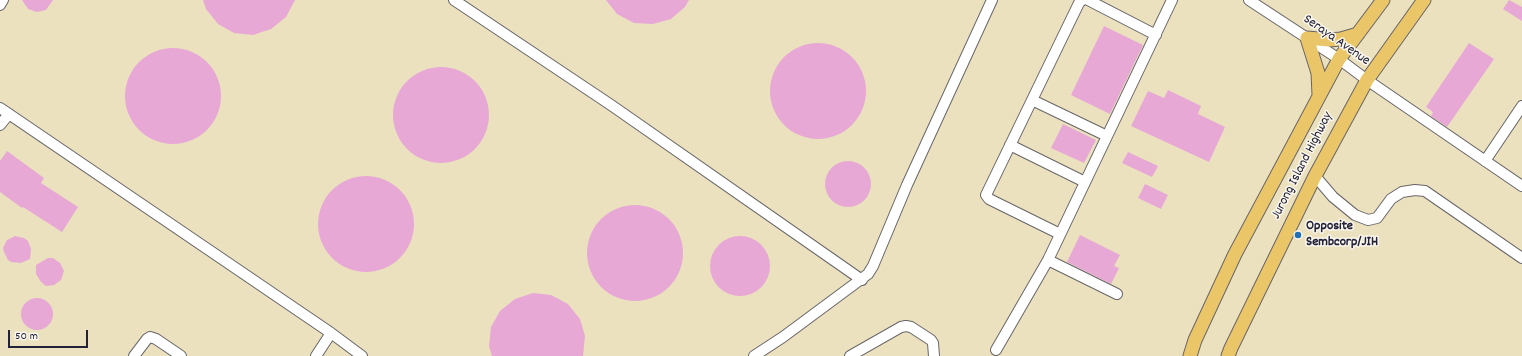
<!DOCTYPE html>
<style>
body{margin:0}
#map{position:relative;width:1522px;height:356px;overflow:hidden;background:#ebe1be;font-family:Dekko,sans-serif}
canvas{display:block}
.scale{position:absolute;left:8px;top:330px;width:80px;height:18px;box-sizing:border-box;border:2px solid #22223b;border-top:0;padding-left:5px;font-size:12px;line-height:14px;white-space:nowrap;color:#22223b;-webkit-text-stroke:3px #fbf7ec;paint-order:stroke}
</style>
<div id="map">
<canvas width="1522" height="356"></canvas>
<div class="scale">50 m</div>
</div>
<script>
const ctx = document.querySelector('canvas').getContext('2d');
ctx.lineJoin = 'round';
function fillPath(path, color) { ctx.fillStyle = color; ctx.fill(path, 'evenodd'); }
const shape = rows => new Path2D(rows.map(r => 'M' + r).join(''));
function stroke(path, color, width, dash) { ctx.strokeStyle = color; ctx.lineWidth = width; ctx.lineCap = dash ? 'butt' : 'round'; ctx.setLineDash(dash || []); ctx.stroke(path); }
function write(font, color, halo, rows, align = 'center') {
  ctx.font = font + ' Dekko,sans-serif'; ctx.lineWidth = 3; ctx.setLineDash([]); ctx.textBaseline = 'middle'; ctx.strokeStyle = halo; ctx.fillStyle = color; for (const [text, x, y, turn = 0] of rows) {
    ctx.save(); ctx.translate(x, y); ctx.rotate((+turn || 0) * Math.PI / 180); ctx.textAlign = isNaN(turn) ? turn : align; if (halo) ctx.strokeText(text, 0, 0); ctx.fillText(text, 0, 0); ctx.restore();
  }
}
fillPath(shape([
 [22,0,53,0,46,10,37,12,28,9],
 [203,0,295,0,286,17,271,29,253,35,234,33,218,24,206,9],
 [606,0,689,0,685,7,671,19,653,24,634,23,617,14],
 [1509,0,1522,7,1522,21,1503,9],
 [1104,26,1143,45,1110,114,1071,95],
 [1469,43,1494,59,1447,127,1431,116,1433,112,1426,107],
 '770 91a48 48 0 1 1 96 0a48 48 0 1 1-96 0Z',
 '125 96a48 48 0 1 1 96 0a48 48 0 1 1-96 0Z',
 '393 115a48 48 0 1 1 96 0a48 48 0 1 1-96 0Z',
 [1168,90,1201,106,1198,114,1225,127,1209,162,1131,126,1148,91,1164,98],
 [1063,124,1096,140,1084,163,1051,148],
 [7,151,44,178,41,183,78,207,62,232,23,207,22,208,0,192,0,161],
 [1128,152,1158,166,1152,177,1122,163],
 '825 184a23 23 0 1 1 46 0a23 23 0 1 1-46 0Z',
 '318 224a48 48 0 1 1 96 0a48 48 0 1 1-96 0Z',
 [1145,184,1168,195,1161,209,1138,198],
 '587 253a48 48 0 1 1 96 0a48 48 0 1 1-96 0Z',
 [1080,235,1120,255,1114,266,1119,268,1111,284,1067,262],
 [15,236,24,238,28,241,31,249,30,259,21,263,11,262,8,260,4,252,3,248,7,240],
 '710 266a30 30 0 1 1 60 0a30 30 0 1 1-60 0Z',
 [48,258,53,258,60,263,64,271,61,280,54,285,46,286,41,282,36,274,36,265],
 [533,293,551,295,568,304,580,319,585,336,583,356,492,356,489,346,491,327,500,311,515,299],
 '21 314a16 16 0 1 1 32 0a16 16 0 1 1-32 0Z'
]), '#e7a8d6');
const minor = shape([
 [454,0,611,105,862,280],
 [1088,0,1156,35],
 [1249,0,1339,59,1367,80,1522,186],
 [0,5,3,0],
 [1032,100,1107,136],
 [0,108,331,333,362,356],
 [0,125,9,114],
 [1010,145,1085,182],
 [1485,161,1522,106],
 [1315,176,1333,197,1355,215,1368,220,1377,218,1391,199,1402,192,1415,190,1425,191,1522,258],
 [1060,234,989,199,986,195,1079,3,1082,0],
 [1048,260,1117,294],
 [996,350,1048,260,1172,0],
 [134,356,147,339,150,337,156,339,181,356],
 [316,356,331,333],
 [754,356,783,337,868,274,873,266,907,185,992,0],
 [850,356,901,327,906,326,911,327,931,340,933,343,934,356]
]);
const major = shape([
 [1319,95,1318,73,1307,38,1329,40,1341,39,1358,34],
 [1190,356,1195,340,1235,254,1339,59,1383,0],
 [1228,356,1231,348,1315,176,1367,80,1424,0]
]);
stroke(minor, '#686569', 12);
stroke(major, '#686569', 15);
stroke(minor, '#fff', 10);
stroke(major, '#ebc669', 13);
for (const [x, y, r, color] of [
 [1298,235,4,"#1f6fb2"]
]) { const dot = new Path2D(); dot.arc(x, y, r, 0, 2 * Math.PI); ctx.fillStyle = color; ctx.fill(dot); stroke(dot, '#fbf7ec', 1.5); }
write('14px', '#22223b', '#fbf7ec', [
 ["Seraya Avenue",1336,41,35],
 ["Jurong Island Highway",1303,166,-63]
]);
write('bold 14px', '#22223b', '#fbf7ec', [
 ["Opposite",1306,227],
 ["Sembcorp/JIH",1306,243]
], 'left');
</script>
